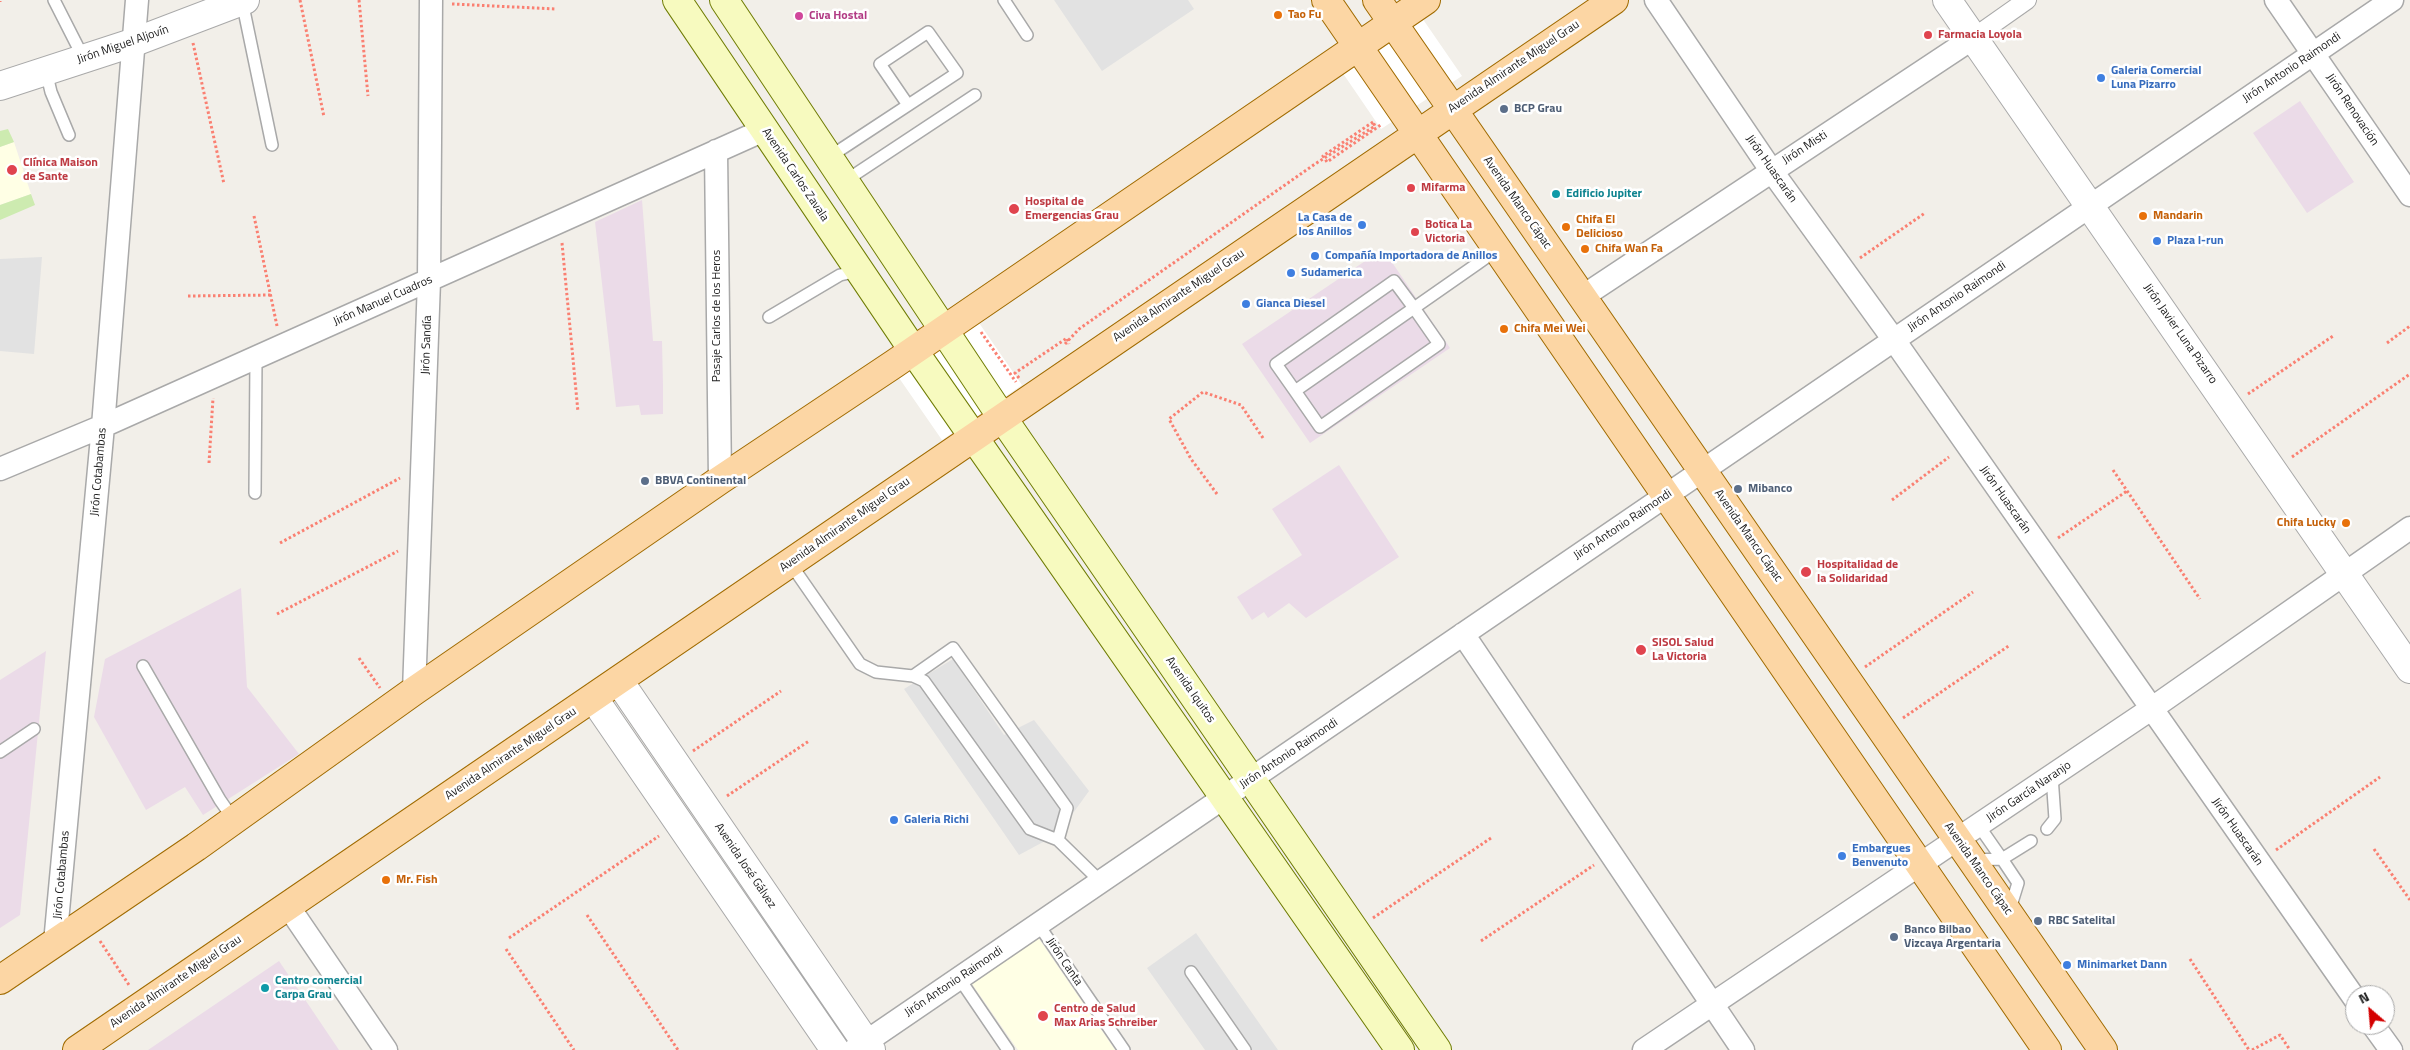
<!DOCTYPE html>
<meta charset="utf-8">
<style>
body{margin:0}
#map{position:relative;width:2410px;height:1050px;overflow:hidden;background:#f2efe9;font-family:"Titillium Web",sans-serif}
canvas{display:block}
.north{position:absolute;left:2345px;top:985px;width:50px;height:50px;box-sizing:border-box;background:#fff;border:1px solid #a7a7a7;border-radius:50%;rotate:333deg;font-size:14px;font-weight:700;line-height:20px;text-align:center;color:#222}
.north::after{content:'';display:block;margin:auto;width:18px;height:22px;background:#d40000;clip-path:polygon(50% 0,100% 100%,50% 72%,0 100%)}
</style>
<div id="map">
<canvas width="2410" height="1050"></canvas>
<div class="north">N</div>
</div>
<script>
const ctx = document.querySelector('canvas').getContext('2d');
ctx.lineJoin = 'round';
function fillPath(path, color) { ctx.fillStyle = color; ctx.fill(path, 'evenodd'); }
const shape = rows => new Path2D(rows.map(r => 'M' + r).join(''));
function stroke(path, color, width, dash) { ctx.strokeStyle = color; ctx.lineWidth = width; ctx.lineCap = dash ? 'butt' : 'round'; ctx.setLineDash(dash || []); ctx.stroke(path); }
function write(font, color, halo, rows, align = 'center') {
  ctx.font = font + ' "Titillium Web",sans-serif'; ctx.lineWidth = 5; ctx.setLineDash([]); ctx.textBaseline = 'middle'; ctx.strokeStyle = halo; ctx.fillStyle = color; for (const [text, x, y, turn = 0] of rows) {
    ctx.save(); ctx.translate(x, y); ctx.rotate((+turn || 0) * Math.PI / 180); ctx.textAlign = isNaN(turn) ? turn : align; if (halo) ctx.strokeText(text, 0, 0); ctx.fillText(text, 0, 0); ctx.restore();
  }
}
fillPath(shape([
 [2300,101,2354,182,2307,213,2253,133],
 [642,200,653,341,662,341,663,385,663,414,641,415,639,405,616,407,595,222],
 [1383,249,1450,348,1310,443,1242,344],
 [1339,465,1399,557,1306,618,1289,603,1268,618,1264,612,1252,620,1237,597,1302,555,1272,509],
 [241,588,247,687,299,754,203,815,185,787,146,810,94,717,105,659],
 [46,651,20,915,0,928,0,680],
 [279,961,339,1050,148,1050]
]), '#ebdbe8');
fillPath(shape([
 [14,142,31,194,0,205,0,147],
 [1037,936,1115,1050,1018,1050,970,981]
]), '#ffffe5');
fillPath(shape([
 [8,129,14,142,0,147,0,131],
 [31,194,35,205,0,220,0,205]
]), '#cdebb0');
fillPath(shape([
 [1054,0,1188,0,1194,9,1102,71],
 [42,257,34,354,0,351,0,259],
 [953,659,1004,735,1034,720,1089,791,1058,834,1019,855,904,689],
 [1196,933,1278,1050,1205,1050,1147,968]
]), '#e2e2e2');
fillPath(shape([
 [1420,15,1462,76,1381,129,1340,69],
 [977,320,1022,385,942,440,897,375]
]), '#fff');
const service = shape([
 [54,0,84,59],
 [1004,0,1027,35],
 [242,1,272,145],
 [46,71,51,92,69,135],
 [829,157,846,146,957,73,928,32,880,64,908,105],
 [845,181,975,95],
 [769,317,840,275,858,271],
 [1295,391,1320,427,1439,344,1414,308,1394,281,1276,364,1295,391,1414,308,1477,264,1498,249],
 [255,493,256,358],
 [790,563,860,664,876,672,913,676,924,681,1030,829,1058,840,1101,882],
 [143,666,220,800,234,820],
 [913,676,953,648,1067,808,1058,840],
 [0,752,34,729],
 [1979,826,2002,859,2031,841],
 [2047,829,2055,819,2052,776],
 [1973,860,2002,859,2018,883,2009,912],
 [1038,924,1124,1050],
 [1191,972,1245,1050],
 [959,978,1008,1050]
]);
const pedestrian = shape([
 [1973,38,2027,0]
]);
const minor = shape([
 [1656,0,1771,170,1894,340,2355,999],
 [2276,0,2410,195],
 [716,151,720,480],
 [1582,297,1973,38],
 [0,469,103,426,764,130],
 [1463,634,1743,1050],
 [414,691,429,281,431,0],
 [288,906,386,1050],
 [55,943,103,426,137,0],
 [2373,1025,2391,1050],
 [854,1050,2392,0],
 [1644,1050,2151,709,2410,528]
]);
const tertiary = shape([
 [1947,0,2410,669],
 [0,86,132,43,245,0],
 [619,681,871,1050],
 [594,699,835,1050]
]);
const secondary = shape([
 [677,0,913,350,1400,1050],
 [724,0,993,404,1437,1050]
]);
const primary = shape([
 [1326,0,2047,1050],
 [1377,0,2103,1050],
 [0,980,196,847,414,691,720,480,894,364,1426,0],
 [77,1050,1614,0]
]);
stroke(service, '#a9a9a9', 14);
stroke(pedestrian, '#a9a9a9', 20);
stroke(minor, '#a9a9a9', 25);
stroke(tertiary, '#a9a9a9', 30);
stroke(secondary, '#707d05', 30);
stroke(primary, '#a06b00', 30);
stroke(shape([
 [300,0,324,117],
 [359,0,368,96],
 [0,1,0,2],
 [452,4,556,9],
 [193,43,224,184],
 [1373,122,1323,156,1327,162,1382,124],
 [254,216,277,326],
 [562,243,578,412],
 [1860,258,1925,213],
 [188,296,271,295],
 [981,332,1016,382],
 [2387,343,2410,326],
 [1065,344,1079,329,1315,164,1375,126,1373,122],
 [1019,378,1015,373,1067,338,1069,344],
 [2248,394,2333,336],
 [2292,457,2410,374],
 [209,463,213,398],
 [2113,470,2200,599],
 [1217,494,1191,459,1169,419,1203,392,1241,405,1263,438],
 [1892,500,1949,457],
 [2058,538,2127,491],
 [280,543,400,478],
 [277,614,398,551],
 [359,658,380,688],
 [1865,667,1973,592],
 [1903,718,2010,645],
 [693,751,781,691],
 [727,796,809,741],
 [2374,849,2410,900],
 [2276,850,2380,777],
 [587,915,678,1050],
 [1373,918,1491,838],
 [509,938,659,836],
 [100,941,129,985],
 [1481,941,1594,865],
 [506,949,574,1050],
 [2190,959,2249,1050],
 [2252,1050,2280,1035,2290,1050]
]), '#fa8072', 3, [2.5, 2.5]);
stroke(service, '#fff', 11);
stroke(pedestrian, '#fff', 18);
stroke(minor, '#fff', 22);
stroke(tertiary, '#fff', 28);
stroke(secondary, '#f7fabf', 28);
stroke(primary, '#fcd6a4', 28);
for (const [x, y, r, color] of [
 [1278,15,5,"#e8710a"],
 [799,16,5,"#d1479c"],
 [1928,35,5,"#e0444e"],
 [2101,78,5,"#3f7fe0"],
 [1504,109,5,"#5c6f8a"],
 [12,170,6,"#e0444e"],
 [1411,188,5,"#e0444e"],
 [1556,194,5,"#0f9aa8"],
 [1014,209,6,"#e0444e"],
 [2143,216,5,"#e8710a"],
 [1362,225,5,"#3f7fe0"],
 [1566,227,5,"#e8710a"],
 [1415,232,5,"#e0444e"],
 [2157,241,5,"#3f7fe0"],
 [1585,249,5,"#e8710a"],
 [1315,256,5,"#3f7fe0"],
 [1291,273,5,"#3f7fe0"],
 [1246,304,5,"#3f7fe0"],
 [1504,329,5,"#e8710a"],
 [645,481,5,"#5c6f8a"],
 [1738,489,5,"#5c6f8a"],
 [2346,523,5,"#e8710a"],
 [1806,572,6,"#e0444e"],
 [1641,650,6,"#e0444e"],
 [894,820,5,"#3f7fe0"],
 [1842,856,5,"#3f7fe0"],
 [386,880,5,"#e8710a"],
 [2038,921,5,"#5c6f8a"],
 [1894,937,5,"#5c6f8a"],
 [2067,965,5,"#3f7fe0"],
 [265,988,5,"#0f9aa8"],
 [1043,1016,6,"#e0444e"]
]) { const dot = new Path2D(); dot.arc(x, y, r, 0, 2 * Math.PI); ctx.fillStyle = color; ctx.fill(dot); stroke(dot, '#fff', 2); }
write('bold 12px', '#c56008', '#fff', [
 ["Tao Fu",1288,15],
 ["Mandarin",2153,216],
 ["Chifa El",1576,220],
 ["Delicioso",1576,234],
 ["Chifa Wan Fa",1595,249],
 ["Chifa Mei Wei",1514,329],
 ["Chifa Lucky",2336,523,"right"],
 ["Mr. Fish",396,880]
], 'left');
write('bold 12px', '#b23c85', '#fff', [
 ["Civa Hostal",809,16]
], 'left');
write('bold 12px', '#be3a42', '#fff', [
 ["Farmacia Loyola",1938,35],
 ["Clínica Maison",23,163],
 ["de Sante",23,177],
 ["Mifarma",1421,188],
 ["Hospital de",1025,202],
 ["Emergencias Grau",1025,216],
 ["Botica La",1425,225],
 ["Victoria",1425,239],
 ["Hospitalidad de",1817,565],
 ["la Solidaridad",1817,579],
 ["SISOL Salud",1652,643],
 ["La Victoria",1652,657],
 ["Centro de Salud",1054,1009],
 ["Max Arias Schreiber",1054,1023]
], 'left');
write('12px', '#222', '#fff', [
 ["Jirón Miguel Aljovín",123,45,-19],
 ["Avenida Almirante Miguel Grau",1514,67,-34],
 ["Jirón Antonio Raimondi",2292,68,-34],
 ["Jirón Renovación",2352,110,56],
 ["Jirón Misti",1805,148,-33],
 ["Jirón Huascarán",1771,169,55],
 ["Avenida Carlos Zavala",795,175,56],
 ["Avenida Manco Cápac",1517,203,55],
 ["Avenida Almirante Miguel Grau",1179,296,-34],
 ["Jirón Antonio Raimondi",1957,297,-34],
 ["Jirón Manuel Cuadros",383,301,-24],
 ["Pasaje Carlos de los Heros",717,316,-90],
 ["Jirón Javier Luna Pizarro",2180,334,55],
 ["Jirón Sandía",427,345,-88],
 ["Jirón Cotabambas",99,472,-85],
 ["Jirón Huascarán",2005,500,55],
 ["Avenida Almirante Miguel Grau",845,525,-35],
 ["Jirón Antonio Raimondi",1623,525,-34],
 ["Avenida Manco Cápac",1748,536,55],
 ["Avenida Iquitos",1190,690,55],
 ["Avenida Almirante Miguel Grau",511,754,-34],
 ["Jirón Antonio Raimondi",1289,754,-34],
 ["Jirón García Naranjo",2029,792,-34],
 ["Jirón Huascarán",2237,832,55],
 ["Avenida José Gálvez",745,866,56],
 ["Avenida Manco Cápac",1978,869,55],
 ["Jirón Cotabambas",62,875,-85],
 ["Jirón Canta",1064,962,56],
 ["Avenida Almirante Miguel Grau",176,982,-34],
 ["Jirón Antonio Raimondi",954,982,-34]
]);
write('bold 12px', '#366cbe', '#fff', [
 ["Galeria Comercial",2111,71],
 ["Luna Pizarro",2111,85],
 ["La Casa de",1352,218,"right"],
 ["los Anillos",1352,232,"right"],
 ["Plaza I-run",2167,241],
 ["Compañía Importadora de Anillos",1325,256],
 ["Sudamerica",1301,273],
 ["Gianca Diesel",1256,304],
 ["Galeria Richi",904,820],
 ["Embargues",1852,849],
 ["Benvenuto",1852,863],
 ["Minimarket Dann",2077,965]
], 'left');
write('bold 12px', '#4e5e75', '#fff', [
 ["BCP Grau",1514,109],
 ["BBVA Continental",655,481],
 ["Mibanco",1748,489],
 ["RBC Satelital",2048,921],
 ["Banco Bilbao",1904,930],
 ["Vizcaya Argentaria",1904,944]
], 'left');
write('bold 12px', '#0d838f', '#fff', [
 ["Edificio Jupiter",1566,194],
 ["Centro comercial",275,981],
 ["Carpa Grau",275,995]
], 'left');
</script>
